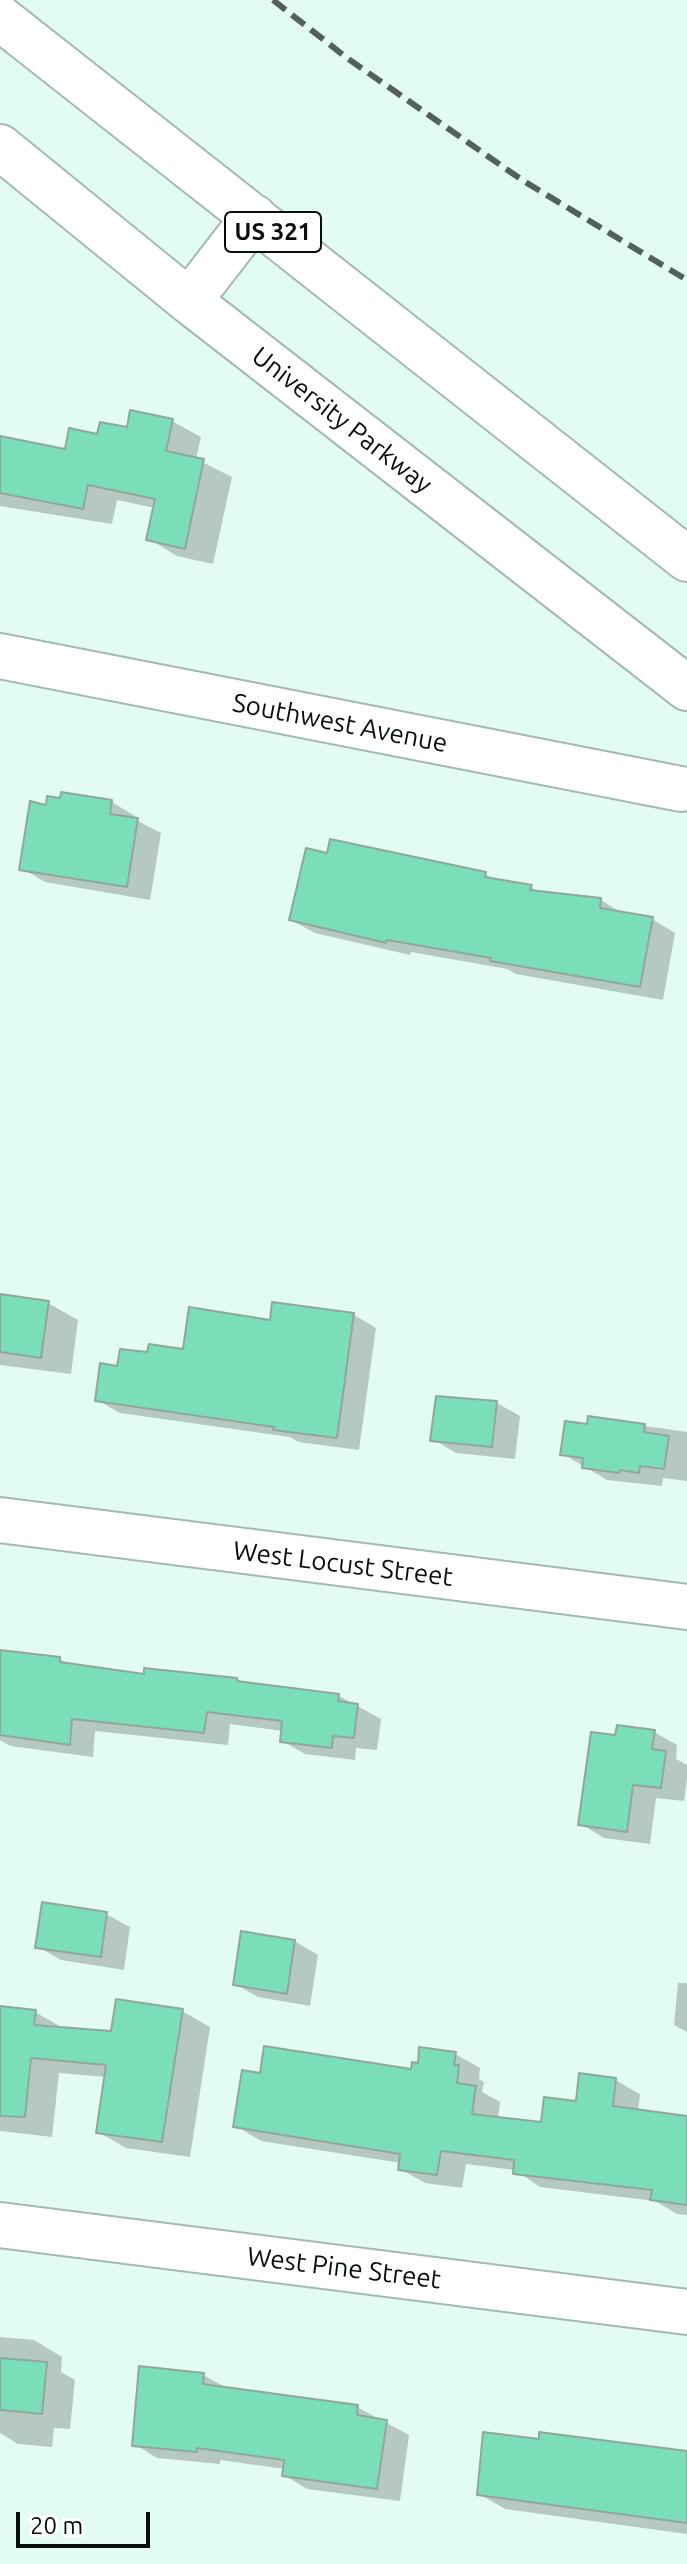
<!DOCTYPE html>
<style>
body{margin:0}
#map{position:relative;width:687px;height:2564px;overflow:hidden;background:#e3fcf1;font-family:Ubuntu,sans-serif}
canvas{display:block}
.scale{position:absolute;left:16px;top:2512px;width:134px;height:36px;box-sizing:border-box;border:4px solid #070f0c;border-top:0;padding-left:10px;font-size:24px;line-height:28px;white-space:nowrap;color:#070f0c;-webkit-text-stroke:6px #fff;paint-order:stroke}
</style>
<div id="map">
<canvas width="687" height="2564"></canvas>
<div class="scale">20 m</div>
</div>
<script>
const ctx = document.querySelector('canvas').getContext('2d');
ctx.lineJoin = 'round';
function fillPath(path, color) { ctx.fillStyle = color; ctx.fill(path, 'evenodd'); }
const shape = rows => new Path2D(rows.map(r => 'M' + r).join(''));
function stroke(path, color, width, dash) { ctx.strokeStyle = color; ctx.lineWidth = width; ctx.lineCap = dash ? 'butt' : 'round'; ctx.setLineDash(dash || []); ctx.stroke(path); }
function write(font, color, halo, rows, align = 'center') {
  ctx.font = font + ' Ubuntu,sans-serif'; ctx.lineWidth = 6; ctx.setLineDash([]); ctx.textBaseline = 'middle'; ctx.strokeStyle = halo; ctx.fillStyle = color; for (const [text, x, y, turn = 0] of rows) {
    ctx.save(); ctx.translate(x, y); ctx.rotate((+turn || 0) * Math.PI / 180); ctx.textAlign = isNaN(turn) ? turn : align; if (halo) ctx.strokeText(text, 0, 0); ctx.fillText(text, 0, 0); ctx.restore();
  }
}
fillPath(shape([
 [172,421,201,437,196,459,232,477,213,564,177,556,149,539,155,508,117,500,112,524,0,506,0,438,66,451,99,436],
 [63,794,112,802,135,816,134,819,161,833,150,900,45,882,21,868],
 [485,874,497,881,531,887,542,894,601,900,625,915,652,919,675,933,663,1000,516,974,507,969,411,952,410,955,315,933,291,920],
 [0,1296,48,1303,78,1320,71,1374,0,1365],
 [354,1315,376,1328,359,1450,298,1442,290,1437,120,1413,97,1400,119,1368,149,1354,185,1351],
 [437,1398,497,1403,520,1416,515,1459,456,1453,432,1439],
 [590,1418,687,1432,687,1481,663,1478,662,1486,607,1480,563,1454,589,1426],
 [0,1652,60,1659,71,1666,145,1676,236,1680,244,1684,339,1696,381,1719,377,1750,356,1748,355,1760,305,1754,282,1741,283,1731,230,1724,228,1745,95,1731,93,1757,10,1746,0,1740],
 [654,1732,677,1745,676,1759,687,1765,687,1779,684,1801,656,1798,650,1844,604,1838,581,1824],
 [106,1914,130,1927,124,1970,61,1960,37,1946],
 [294,1941,318,1955,310,2006,258,1997,235,1984],
 [678,1983,687,1983,687,2032,674,2025],
 [0,2008,35,2012,63,2028,113,2033,182,2011,210,2027,190,2157,126,2148,98,2132,107,2077,59,2073,52,2137,0,2131],
 [455,2054,480,2068,479,2079,484,2082,482,2092,500,2102,498,2119,543,2125,615,2080,640,2094,638,2112,687,2118,687,2215,677,2214,655,2201,540,2187,515,2170,466,2164,462,2188,425,2183,400,2169,401,2163,261,2141,236,2126,262,2076,413,2071],
 [0,2337,34,2340,62,2357,61,2372,75,2380,70,2429,54,2428,52,2447,18,2444,0,2433],
 [203,2375,227,2388,357,2407,409,2435,400,2501,307,2489,284,2475,285,2469,220,2460,220,2464,157,2458,134,2444],
 [687,2453,687,2534,505,2509,479,2494]
]), '#0003');
const building = shape([
 [130,410,173,419,166,451,204,459,185,549,146,540,155,499,88,485,83,509,0,493,0,436,65,449,69,428,97,434,100,422,127,427,130,410],
 [61,792,112,800,110,814,138,818,127,887,19,870,30,801,46,805,47,796,60,798,61,792],
 [330,839,486,872,485,877,532,885,530,890,601,898,600,908,653,917,640,987,490,961,491,958,387,940,386,943,289,920,306,848,327,853,330,839],
 [0,1294,49,1301,41,1358,0,1352,0,1294],
 [272,1302,354,1313,337,1438,273,1430,274,1427,95,1401,100,1363,117,1366,120,1349,147,1352,149,1344,183,1349,189,1307,270,1320,272,1302],
 [436,1396,497,1401,492,1447,430,1441,436,1396],
 [588,1416,645,1424,644,1432,669,1436,664,1469,640,1466,639,1473,620,1470,619,1473,582,1468,583,1458,560,1455,565,1421,587,1424,588,1416],
 [0,1650,60,1657,60,1662,144,1674,144,1668,237,1678,237,1681,339,1694,338,1701,358,1704,354,1738,333,1736,332,1748,280,1742,282,1721,207,1712,204,1733,72,1719,70,1745,0,1735,0,1650],
 [617,1725,655,1730,652,1749,666,1751,661,1788,633,1785,627,1832,578,1825,591,1732,615,1735,617,1725],
 [42,1902,107,1912,101,1957,35,1948,42,1902],
 [241,1931,295,1940,287,1994,233,1985,241,1931],
 [116,1999,183,2009,162,2142,96,2133,106,2065,31,2058,25,2117,0,2116,0,2006,36,2010,34,2025,111,2031,116,1999],
 [264,2046,411,2069,412,2062,418,2063,419,2047,456,2052,454,2065,459,2065,457,2083,476,2086,472,2114,541,2122,544,2097,576,2101,579,2073,616,2078,613,2106,687,2116,687,2205,650,2200,652,2190,513,2174,514,2160,441,2151,437,2175,398,2170,400,2154,233,2127,242,2070,260,2073,264,2046],
 [0,2358,47,2362,42,2414,0,2410,0,2358],
 [139,2366,204,2373,203,2384,358,2405,357,2415,387,2420,377,2489,282,2476,284,2460,197,2448,197,2452,132,2446,139,2366],
 [483,2432,539,2439,539,2432,687,2451,687,2523,477,2495,483,2432]
]);
fillPath(building, '#7adeb8');
stroke(building, '#91a79d', 2);
const minor = shape([
 [0,656,681,789],
 [0,1520,687,1607],
 [0,2225,687,2312]
]);
const highway = shape([
 [0,18,687,559],
 [0,147,189,301,687,688],
 [189,301,254,217]
]);
stroke(minor, '#a3bab0', 48);
stroke(highway, '#a3bab0', 48);
stroke(minor, '#fff', 44);
stroke(highway, '#fff', 44);
stroke(shape([
 [273,0,347,58,522,180,687,280]
]), '#53615b', 6, [16, 8]);
for (const [x, y, w] of [
 [273,232,96]
]) { const box = new Path2D(); box.roundRect(x - w / 2, y - 20, w, 40, 6); ctx.fillStyle = '#fff'; ctx.fill(box); stroke(box, '#070f0c', 2); }
write('bold 24px', '#070f0c', null, [
 ["US 321",273,232]
]);
write('26px', '#070f0c', '#fff', [
 ["University Parkway",342,420,38],
 ["Southwest Avenue",340,723,11],
 ["West Locust Street",343,1564,7],
 ["West Pine Street",344,2268,7]
]);
</script>
